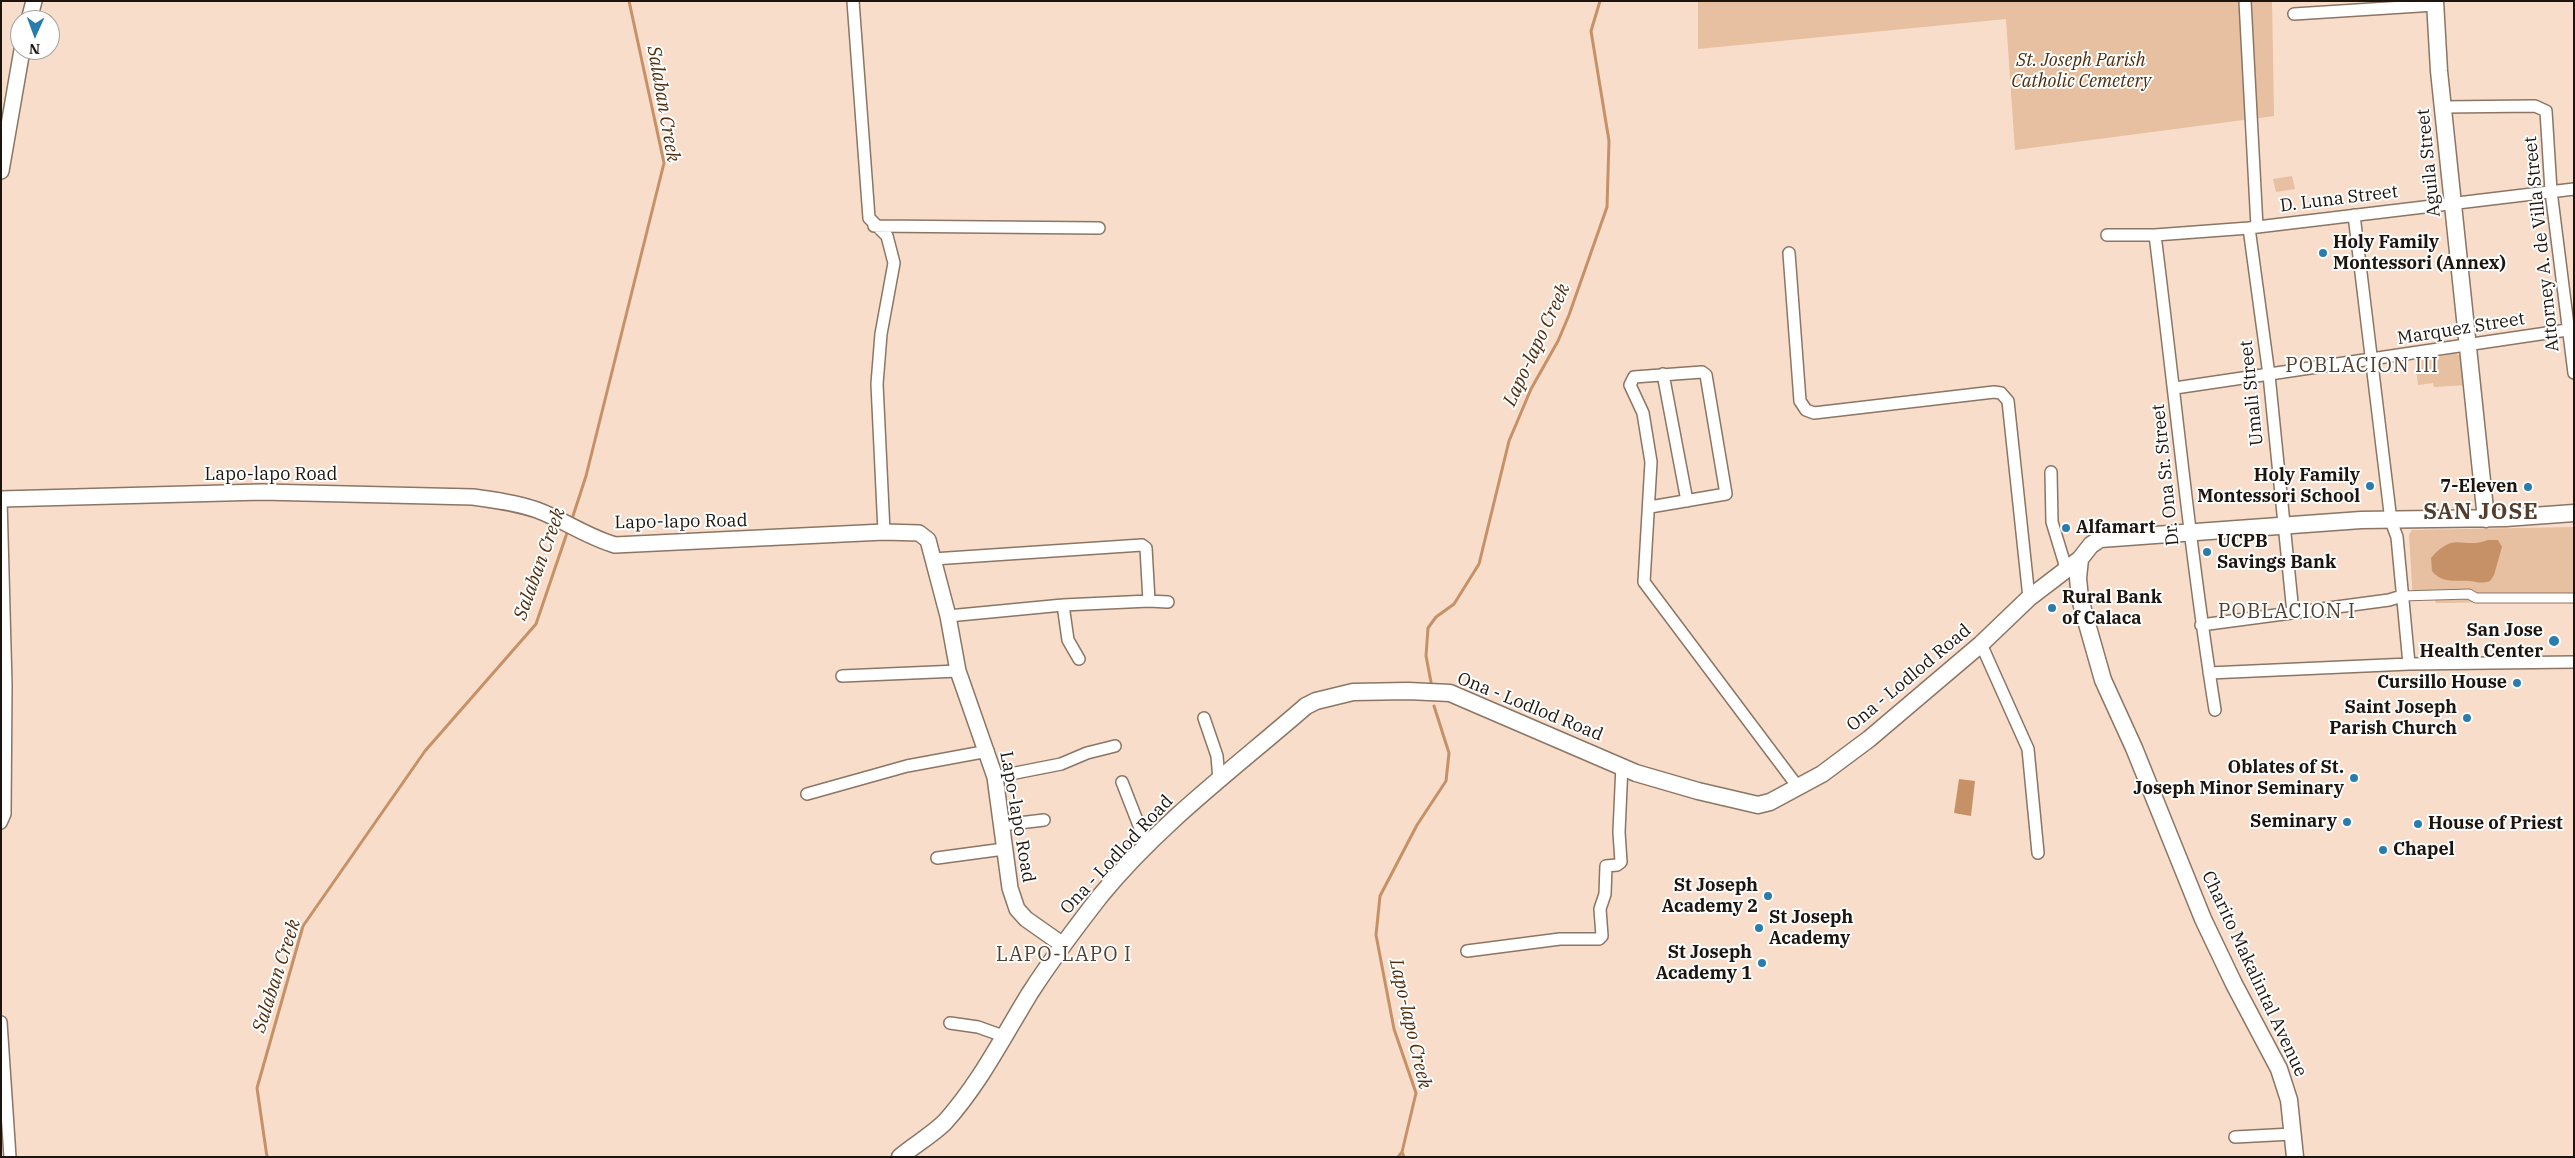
<!DOCTYPE html>
<html>
<head>
<meta charset="utf-8">
<style>
	body { margin:0 }
	#map { position:relative; width:2575px; height:1158px; overflow:hidden; background:#f7ddca; font-family:"IBM Plex Serif",serif }
	canvas { display:block }
	.frame { position:absolute; inset:0; border:2px solid #1d140e; pointer-events:none }
	.north { position:absolute; left:10px; top:10px; width:50px; height:50px; box-sizing:border-box; background:#fff; border:1px solid #a5a19f; border-radius:50%; rotate:182deg; font-size:14px; font-weight:700; line-height:20px; text-align:center; color:#1d140e }
	.north::after { content:''; display:block; margin:auto; width:18px; height:22px; background:#297dad; clip-path:polygon(50% 0,100% 100%,50% 72%,0 100%) }
</style>
</head>
<body>
<div id="map">
<canvas width="2575" height="1158"></canvas>
<div class="frame"></div>
<div class="north">N</div>
</div>
<script>
const context = document.querySelector('canvas').getContext('2d');
context.lineJoin = 'round';
function fill(path, color) { context.fillStyle = color; context.fill(path, 'evenodd'); }
function strokePath(path, color, width, dash) { context.strokeStyle = color; context.lineWidth = width; context.lineCap = dash ? 'butt' : 'round'; context.setLineDash(dash || []); context.stroke(path); }
function drawText(font, color, halo, rows, align = 'center') {
  context.font = font + ' "IBM Plex Serif",serif'; context.lineWidth = 4; context.setLineDash([]); context.textBaseline = 'middle'; context.strokeStyle = halo; context.fillStyle = color; for (const [text, x, y, turn = 0] of rows) {
    context.save(); context.translate(x, y); context.rotate((+turn || 0) * Math.PI / 180); context.textAlign = isNaN(turn) ? turn : align; if (halo) context.strokeText(text, 0, 0); context.fillText(text, 0, 0); context.restore();
  }
}
const green = new Path2D(`
	M1698,1H2272L2274,116L2015,150L2006,19L1698,49Z
	M2292,176L2295,189L2276,192L2273,179Z
	M2454,354L2461,355L2467,385L2434,387L2433,383L2418,385L2415,360Z
	M2574,527V601L2436,603L2435,600H2413L2409,535L2412,530Z`);
const water = new Path2D(`
	M2488,540H2498L2502,547L2494,575L2490,581C2482,584 2478,582 2470,581C2455,580 2442,584 2432,571L2431,558C2455,530 2462,550 2488,540Z
	M1959,779L1975,781L1971,816L1954,813Z`);
const stream = new Path2D(`
	M571,522L586,476L664,163L629,1
	M1431,682L1426,656L1428,628L1436,617L1454,604L1479,564L1509,441L1531,389L1558,341L1569,315L1607,207L1609,141L1591,31L1600,1
	M1402,1152L1404,1157
	M267,1157L257,1088L303,926L425,751L536,624L568,530
	M1398,1157L1402,1152L1416,1093L1394,1029L1376,935L1380,896L1417,825L1446,781L1449,753L1434,706`);
const pedestrian = new Path2D(`
	M2402,596L2469,594L2476,598H2574`);
const minor = new Path2D(`
	M853,1L869,218L887,236L894,263L881,334L877,384L884,532
	M2245,1L2257,227
	M2294,14L2435,5
	M2443,107L2535,106L2546,111L2551,191L2574,373
	M2354,215L2391,521L2397,537L2409,664
	M874,226L1099,228
	M2249,228L2269,375L2293,613
	M2107,235H2155L2249,228L2574,189
	M2155,235C2175,394 2190,552 2215,710
	M1789,253L1800,401L1806,410L1814,413L1994,392L2001,393L2008,401L2029,598
	M1663,374L1687,501
	M2175,388L2574,329
	M2051,472L2052,522L2066,568
	M1650,507L1726,494L1706,375L1702,372L1634,377L1630,385L1643,413L1651,462L1644,582L1798,787
	M933,559L1142,545L1146,548L1149,601L1063,605L948,616
	M1149,601L1168,602
	M1063,605L1068,640L1079,659
	M2201,625L2389,600L2402,596
	M1981,644L2028,749L2038,853
	M2209,673L2409,664L2574,662
	M842,676L958,671
	M1204,718L1217,756L1219,780
	M995,777L1061,764L1087,753L1115,746
	M1122,782L1147,846
	M807,794L907,766L988,751
	M1,823L5,814L6,685L1,499
	M1002,825L1044,820
	M937,858L1004,849
	M1467,951L1560,939H1599L1602,936L1600,909L1605,894L1606,866L1617,865L1621,862L1619,832L1622,765
	M1,1022L10,1157
	M950,1023L978,1027L1006,1037
	M2235,1137L2292,1134`);
const tertiary = new Path2D(`
	M29,20L34,1
	M1,171L22,50
	M1,499L262,492L473,497C495,500 517,503 537,510C564,520 587,537 615,545L884,532L919,533L928,540L948,616L958,671L995,777L1010,888L1017,909L1026,919L1063,945`);
const secondary = new Path2D(`
	M2435,1L2439,71L2486,519
	M2080,559L2078,578L2080,599L2103,680L2134,748L2203,919L2234,984L2279,1069L2289,1100L2295,1157
	M900,1157C914,1145 932,1135 945,1122C980,1083 1003,1037 1030,993C1052,959 1076,927 1101,895C1160,823 1236,767 1306,706L1316,701L1353,692L1408,691L1450,693L1636,773L1698,791L1758,805L1770,802L1822,774L1869,739L1981,644L2029,598L2080,559L2091,545L2100,539L2361,520L2505,518L2574,513`);
const markers = [
	[2323,253,5,"#297dad"],
	[2370,486,5,"#297dad"],
	[2528,487,5,"#297dad"],
	[2066,528,5,"#297dad"],
	[2207,552,5,"#297dad"],
	[2052,608,5,"#297dad"],
	[2554,641,6,"#297dad"],
	[2517,683,5,"#297dad"],
	[2467,718,5,"#297dad"],
	[2354,778,5,"#297dad"],
	[2347,822,5,"#297dad"],
	[2418,824,5,"#297dad"],
	[2383,850,5,"#297dad"],
	[1768,896,5,"#297dad"],
	[1759,928,5,"#297dad"],
	[1762,963,5,"#297dad"]
];
const parkNames = [
	["St. Joseph Parish",2081,61],
	["Catholic Cemetery",2081,82]
];
const streetNames = [
	["Aguila Street",2429,163,-96],
	["D. Luna Street",2339,199,-7],
	["Attorney A. de Villa Street",2542,244,-96],
	["Marquez Street",2461,329,-9],
	["Umali Street",2252,393,-96],
	["Lapo-lapo Road",271,475],
	["Dr. Ona Sr. Street",2166,475,-96],
	["Lapo-lapo Road",681,522,-1],
	["Ona - Lodlod Road",1909,678,-40],
	["Ona - Lodlod Road",1530,707,22],
	["Lapo-lapo Road",1017,817,80],
	["Ona - Lodlod Road",1117,855,-47],
	["Charito Makalintal Avenue",2254,974,65]
];
const poiNames = [
	["Holy Family",2333,243,"left"],
	["Montessori (Annex)",2333,264,"left"],
	["Holy Family",2360,476],
	["Montessori School",2360,497],
	["7-Eleven",2518,487],
	["Alfamart",2076,528,"left"],
	["UCPB",2217,542,"left"],
	["Savings Bank",2217,563,"left"],
	["Rural Bank",2062,598,"left"],
	["of Calaca",2062,619,"left"],
	["San Jose",2543,631],
	["Health Center",2543,652],
	["Cursillo House",2507,683],
	["Saint Joseph",2457,708],
	["Parish Church",2457,729],
	["Oblates of St.",2344,768],
	["Joseph Minor Seminary",2344,789],
	["Seminary",2337,822],
	["House of Priest",2428,824,"left"],
	["Chapel",2393,850,"left"],
	["St Joseph",1758,886],
	["Academy 2",1758,907],
	["St Joseph",1769,918,"left"],
	["Academy",1769,939,"left"],
	["St Joseph",1752,953],
	["Academy 1",1752,974]
];
const waterNames = [
	["Salaban Creek",663,104,80],
	["Lapo-lapo Creek",1537,345,-65],
	["Salaban Creek",540,564,-70],
	["Salaban Creek",277,976,-72],
	["Lapo-lapo Creek",1410,1024,77]
];
const quarterNames = [
	["POBLACION III",2362,366],
	["POBLACION I",2287,612],
	["LAPO-LAPO I",1064,955]
];
const districtNames = [
	["SAN JOSE",2481,513]
];
fill(green, '#e7bfa1');
fill(water, '#c79167');
strokePath(stream, '#c79167', 3);
strokePath(pedestrian, '#8c7564', 11);
strokePath(minor, '#8c7564', 14);
strokePath(tertiary, '#8c7564', 18);
strokePath(secondary, '#8c7564', 19);
strokePath(pedestrian, '#fff', 9);
strokePath(minor, '#fff', 11);
strokePath(tertiary, '#fff', 15);
strokePath(secondary, '#fff', 16);
for (const [x, y, r, color] of markers) { const dot = new Path2D(); dot.arc(x, y, r, 0, 2 * Math.PI); context.fillStyle = color; context.fill(dot); strokePath(dot, '#fff', 2); }
drawText('italic 18px', '#4f2b09', '#fff', parkNames);
drawText('18px', '#1d140e', '#fff', streetNames);
drawText('bold 18px', '#1d140e', '#fff', poiNames, 'right');
drawText('italic 19px', '#502c0b', '#fff', waterNames);
context.letterSpacing = '1px';
drawText('20px', '#533e2e', '#fff', quarterNames);
context.letterSpacing = '0px';
context.letterSpacing = '1px';
drawText('bold 22px', '#533e2e', '#fff', districtNames);
context.letterSpacing = '0px';
</script>
</body>
</html>
